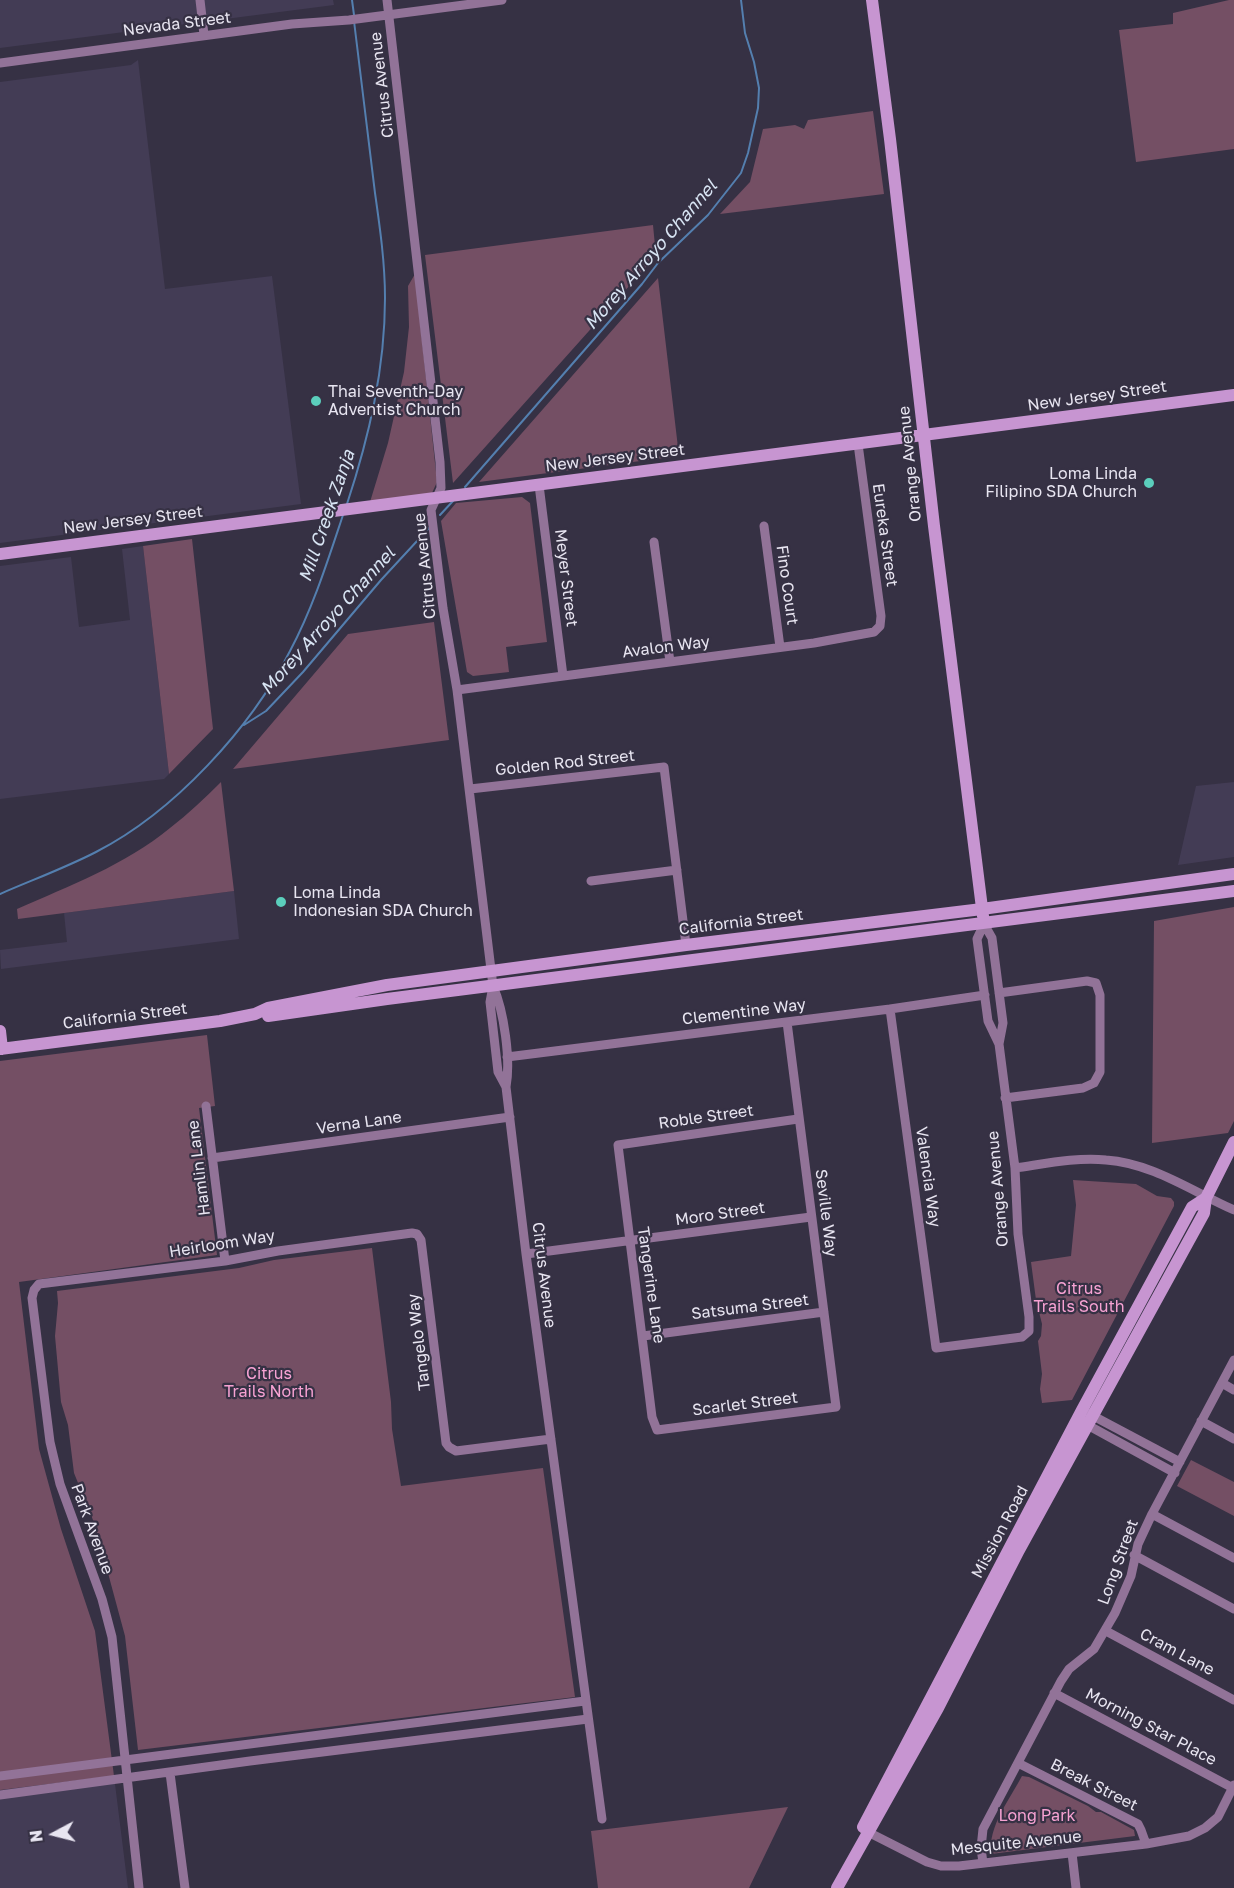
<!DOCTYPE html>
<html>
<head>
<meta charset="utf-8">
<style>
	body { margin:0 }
	#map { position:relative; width:1234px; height:1888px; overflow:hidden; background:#363144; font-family:"Golos Text",sans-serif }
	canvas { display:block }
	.north { position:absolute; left:24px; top:1804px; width:60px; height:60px; -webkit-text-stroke:4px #363144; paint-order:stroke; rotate:263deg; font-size:16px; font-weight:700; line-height:24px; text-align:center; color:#e8e5f1 }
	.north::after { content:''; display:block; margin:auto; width:21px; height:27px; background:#e8e5f1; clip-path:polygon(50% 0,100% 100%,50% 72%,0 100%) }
</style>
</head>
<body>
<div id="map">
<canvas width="1234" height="1888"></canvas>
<div class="north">N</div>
</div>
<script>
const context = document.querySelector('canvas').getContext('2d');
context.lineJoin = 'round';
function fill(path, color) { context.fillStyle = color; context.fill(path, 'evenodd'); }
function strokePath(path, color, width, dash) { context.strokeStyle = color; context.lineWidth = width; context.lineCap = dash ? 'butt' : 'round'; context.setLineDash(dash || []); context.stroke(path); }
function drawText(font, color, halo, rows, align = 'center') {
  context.font = font + ' "Golos Text",sans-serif'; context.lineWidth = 4.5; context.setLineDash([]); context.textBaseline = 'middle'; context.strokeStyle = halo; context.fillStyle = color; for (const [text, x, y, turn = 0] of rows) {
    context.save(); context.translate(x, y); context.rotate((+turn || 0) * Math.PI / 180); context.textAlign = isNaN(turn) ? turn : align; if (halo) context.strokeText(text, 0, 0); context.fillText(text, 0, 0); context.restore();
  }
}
const built = new Path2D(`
	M0,0H333L334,5L0,48Z
	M138,60L165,289L272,276L301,504L0,543V82L131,65Z
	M143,546L169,774L164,779L0,799V566L71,557L79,627L130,620L122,549Z
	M1234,782V857L1178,865L1196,786Z
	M234,891L239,939L1,969L0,950L67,942L64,913Z
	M114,1776L128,1888H0V1790Z`);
const green = new Path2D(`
	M1229,0H1234V149L1136,162L1119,30L1173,24V13Z
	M873,111L884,194L720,214L750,182L763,129L795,125L804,129L808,120Z
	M653,225L656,256L453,483L425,255Z
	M415,274L437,482L432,493L370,502L388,443L404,372L409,327L408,286Z
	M658,278L679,456L479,482Z
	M522,497L530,503L547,642L506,647L509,672L473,676L467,672L441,521L456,503Z
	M192,539L213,729L169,774L143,546Z
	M434,622L449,740L233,769L348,634Z
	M221,782L234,891L18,919L17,909C69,886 125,865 170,828C188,814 205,798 221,782Z
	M1234,907V1121L1228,1133L1152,1143L1154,921Z
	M207,1035L215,1106L199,1108L217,1255L19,1282L39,1449L61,1529L95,1631L114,1776L0,1790V1061Z
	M1073,1180L1136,1184L1157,1196L1171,1198L1174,1202V1206L1072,1400L1042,1403L1040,1389L1042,1374L1038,1341L1041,1336L1042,1324L1036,1300L1031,1262L1071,1256L1076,1205Z
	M372,1248L391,1402L392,1429L401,1486L543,1468L575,1697L138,1750L125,1636L95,1525L74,1473L68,1425L61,1402L55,1336L58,1303L57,1291L239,1268L274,1260Z
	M1191,1460L1234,1482V1516L1177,1486Z
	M1022,1776L1029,1777L1088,1806L1096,1812H1101L1134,1830L1135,1836L991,1854C988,1826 1010,1799 1022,1776Z
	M788,1807L749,1888H598L591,1831Z`);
const stream = new Path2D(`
	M352,0L354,15
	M465,487L642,284L658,263L708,215L741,173L748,153L758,108L759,88L754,62L745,33L741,0
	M347,504C369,437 385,369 385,298C385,263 380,228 375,193C368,136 361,78 354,21
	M440,515L453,501
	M244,725L266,711L303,672L381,580L430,527
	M0,894C32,880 65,868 96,852C174,812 251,728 290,651C313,608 328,560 343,515`);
const street = new Path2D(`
	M200,0L204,35
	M387,0L440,462L441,488L431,510L443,608L457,690L493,986C504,1011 511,1060 506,1087L526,1254L602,1819
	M0,63L292,24L349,20L502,0
	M539,485L563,676
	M764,526L780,647
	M654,542L670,662
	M457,690L814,643L874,632L880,626L881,616L858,444
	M470,789L664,767L686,945
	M591,881L677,870
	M984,924L977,939L988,1021L999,1044
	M493,986L490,1002L498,1072L506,1087
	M999,993L1087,981L1096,983L1100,995V1072L1094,1083L1083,1088L1005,1098
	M890,1009L936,1348L1022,1337L1029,1331V1317L1018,1234L1015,1168L999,1044L1003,1023L992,938L984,924
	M787,1022L836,1407L657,1430L652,1417L618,1145L798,1119
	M507,1057L890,1009L985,995
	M206,1106L225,1261
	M212,1158L510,1117
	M1015,1168C1044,1164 1076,1157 1106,1160C1152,1163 1193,1192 1234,1210
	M526,1254L811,1217
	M643,1336L824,1312
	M1222,1383L1234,1390
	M1082,1410L1180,1462
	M1201,1421L1234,1439
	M1082,1422L1175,1473
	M1152,1514L1234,1558
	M1134,1555L1234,1609
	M1106,1631L1234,1700
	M1054,1693L1233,1788
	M1018,1763L1138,1824L1141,1830L1146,1844
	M170,1773L185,1888
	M0,1776L585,1701
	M0,1795L250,1761L588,1719
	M864,1830L927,1862L941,1866H959L1146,1844L1189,1836L1205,1828L1218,1817L1234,1785
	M1072,1853L1076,1888
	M983,1863L981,1848L983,1829L1061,1681L1069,1669L1094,1649L1115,1613L1131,1576L1138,1544L1152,1514L1234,1360
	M139,1888L112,1637L102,1599L60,1484L50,1442L32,1298L34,1290L39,1284L225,1261L278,1251L412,1233L417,1234L421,1240L446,1443L449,1447L456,1451L551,1439`);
const secondary = new Path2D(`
	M872,0L890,139L934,526L983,916
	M0,554L1234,395
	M268,1016L387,999L1234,891
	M0,1031L2,1049
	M0,1049L220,1021L255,1014L268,1008L387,985L686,945L982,909L1234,874
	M863,1827L1082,1410L1192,1207L1206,1198
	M837,1888L938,1708L1019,1550L1204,1213L1206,1198L1234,1142`);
const markers = [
	[316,401,6,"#5bcebc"],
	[1149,483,6,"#5bcebc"],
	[281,902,6,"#5bcebc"]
];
const streetNames = [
	["Nevada Street",177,24,-7],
	["Citrus Avenue",382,85,-97],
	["New Jersey Street",1097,396,-8],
	["New Jersey Street",615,458,-7],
	["Orange Avenue",910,464,-96],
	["New Jersey Street",133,520,-7],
	["Eureka Street",885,535,82],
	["Citrus Avenue",425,566,-96],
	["Meyer Street",566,578,83],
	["Fino Court",787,585,82],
	["Avalon Way",666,647,-7],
	["Golden Rod Street",565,763,-6],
	["California Street",741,922,-7],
	["Clementine Way",744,1012,-7],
	["California Street",125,1016,-7],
	["Roble Street",706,1117,-8],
	["Verna Lane",359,1123,-8],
	["Hamlin Lane",199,1168,-97],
	["Valencia Way",928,1177,82],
	["Orange Avenue",998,1189,-95],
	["Seville Way",826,1213,83],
	["Moro Street",720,1214,-8],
	["Heirloom Way",222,1244,-9],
	["Citrus Avenue",544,1275,83],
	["Tangerine Lane",651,1285,82],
	["Satsuma Street",750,1307,-7],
	["Tangelo Way",419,1342,-97],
	["Scarlet Street",745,1404,-7],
	["Park Avenue",92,1529,70],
	["Mission Road",1000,1532,-62],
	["Long Street",1118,1562,-70],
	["Cram Lane",1177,1652,28],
	["Morning Star Place",1151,1727,28],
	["Break Street",1094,1785,27],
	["Mesquite Avenue",1016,1843,-6]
];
const poiNames = [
	["Thai Seventh-Day",328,392],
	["Adventist Church",328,410],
	["Loma Linda",1137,474,"right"],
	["Filipino SDA Church",1137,492,"right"],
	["Loma Linda",293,893],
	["Indonesian SDA Church",293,911]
];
const parkNames = [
	["Citrus",1079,1289],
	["Trails South",1079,1307],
	["Citrus",269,1374],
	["Trails North",269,1392],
	["Long Park",1037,1816]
];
const waterNames = [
	["Morey Arroyo Channel",651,255,-49],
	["Mill Creek Zanja",327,516,-71],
	["Morey Arroyo Channel",328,621,-48]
];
fill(built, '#433c55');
fill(green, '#744f64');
strokePath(stream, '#547faf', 2);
strokePath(street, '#927398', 9);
strokePath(secondary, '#c795d1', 12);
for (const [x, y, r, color] of markers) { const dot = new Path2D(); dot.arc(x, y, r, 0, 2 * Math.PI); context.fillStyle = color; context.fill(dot); strokePath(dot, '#363144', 2); }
drawText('16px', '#e8e5f1', '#363144', streetNames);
drawText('16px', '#e8e5f1', '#363144', poiNames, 'left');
drawText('16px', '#f7a2d3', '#363144', parkNames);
drawText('italic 18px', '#d8e4f3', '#363144', waterNames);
</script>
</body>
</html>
